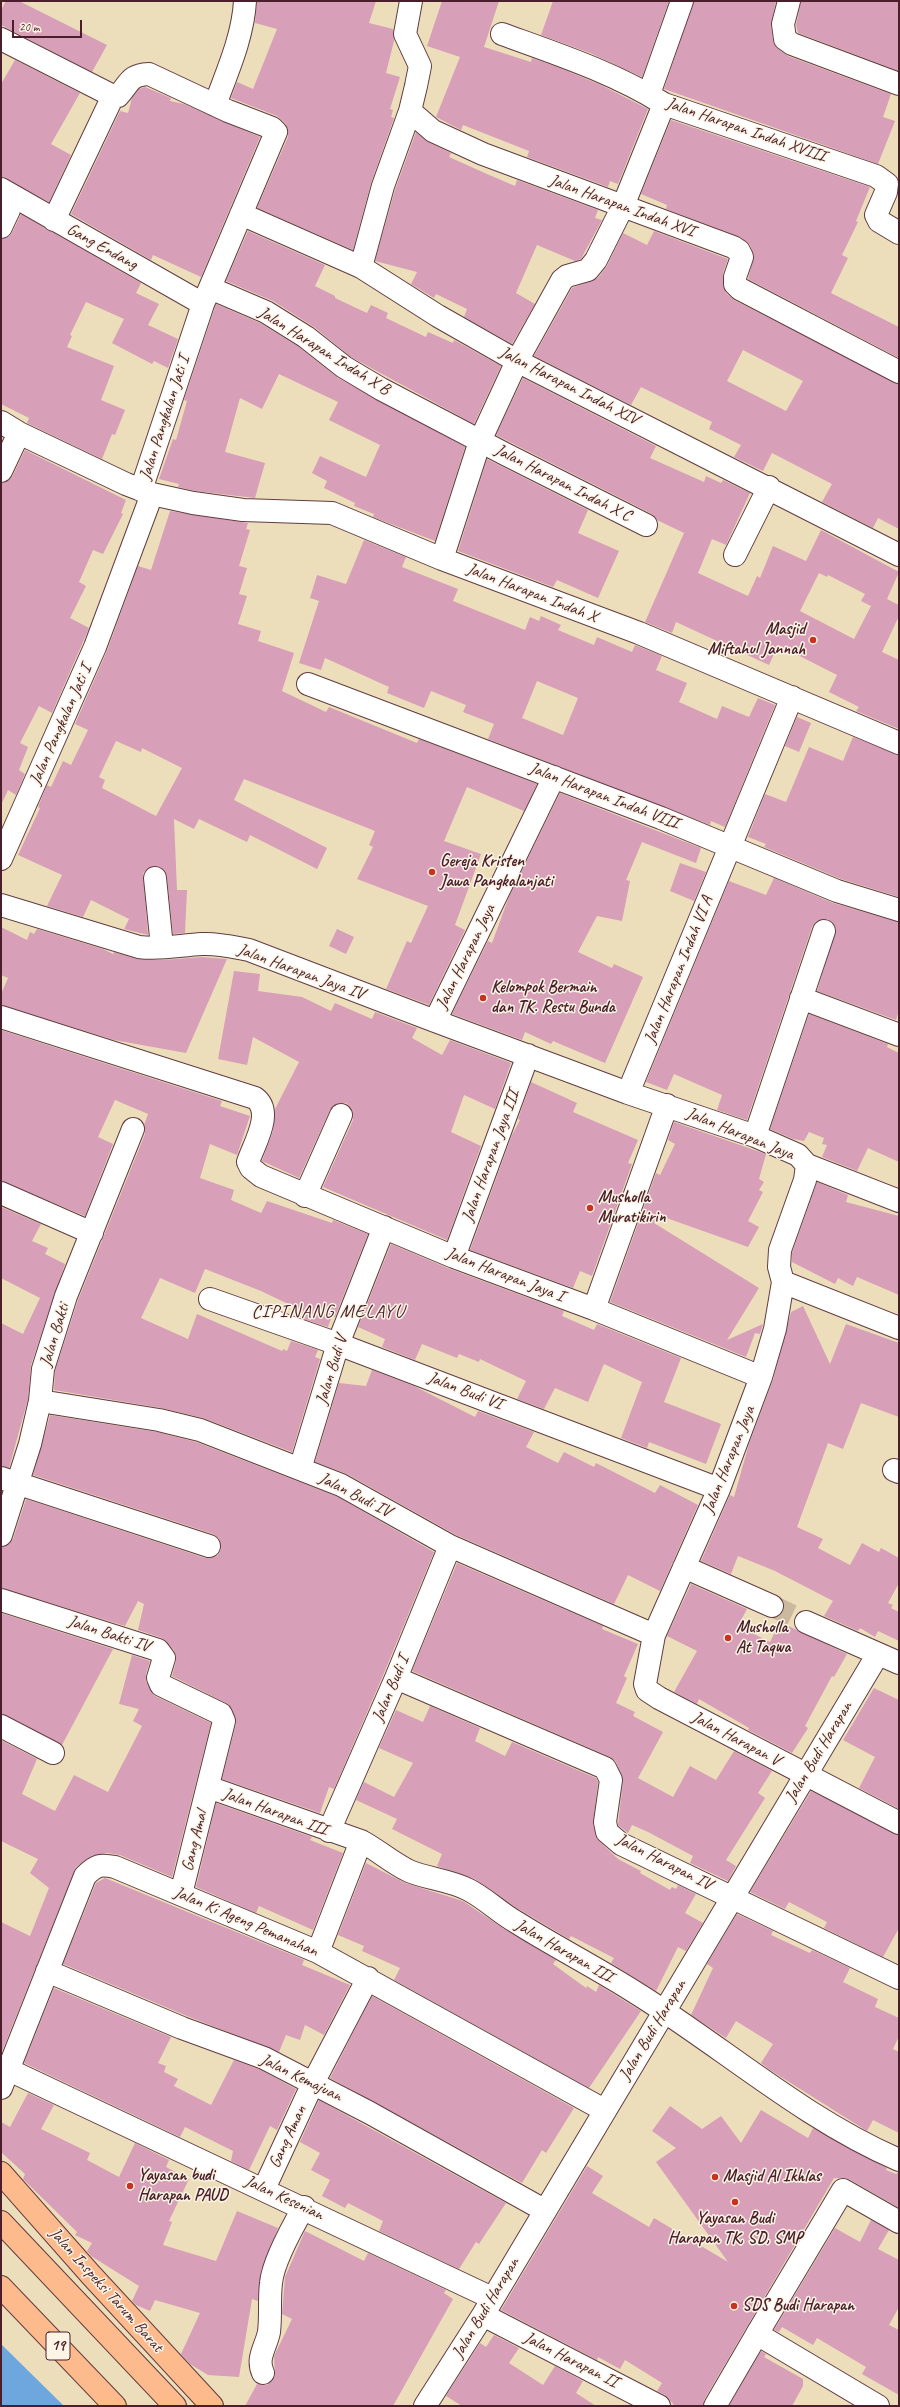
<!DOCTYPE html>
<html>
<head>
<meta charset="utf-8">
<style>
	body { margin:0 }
	#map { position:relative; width:900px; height:2407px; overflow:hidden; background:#eddebb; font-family:Caveat,sans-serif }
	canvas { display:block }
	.frame { position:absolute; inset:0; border:2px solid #4a1f2b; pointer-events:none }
	.scale { position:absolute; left:12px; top:20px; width:70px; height:18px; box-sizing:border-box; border:2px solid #4a1f2b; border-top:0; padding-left:5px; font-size:12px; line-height:14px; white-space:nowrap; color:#4a1f2b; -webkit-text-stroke:3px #fcf5e5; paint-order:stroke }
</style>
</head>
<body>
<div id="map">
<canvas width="900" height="2407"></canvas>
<div class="frame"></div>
<div class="scale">20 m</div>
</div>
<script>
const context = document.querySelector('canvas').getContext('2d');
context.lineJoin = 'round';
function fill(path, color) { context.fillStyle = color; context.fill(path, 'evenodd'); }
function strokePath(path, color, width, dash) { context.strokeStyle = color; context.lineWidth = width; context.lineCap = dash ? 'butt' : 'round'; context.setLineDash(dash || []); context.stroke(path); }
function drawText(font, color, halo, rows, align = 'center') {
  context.font = font + ' Caveat,sans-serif'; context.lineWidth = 3; context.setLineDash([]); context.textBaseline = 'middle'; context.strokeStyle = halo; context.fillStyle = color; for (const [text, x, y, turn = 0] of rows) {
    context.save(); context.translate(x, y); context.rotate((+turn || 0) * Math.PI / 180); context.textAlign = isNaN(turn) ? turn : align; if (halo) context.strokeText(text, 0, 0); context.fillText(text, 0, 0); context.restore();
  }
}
const water = new Path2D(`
	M1,2344L64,2406H1Z`);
const building = new Path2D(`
	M6,1H19L107,45L92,72L1,25V10Z
	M257,1H376L369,23L393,29L394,41L386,73L400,77L390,109L393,110L391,117L394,118L371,183L353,250L257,208L288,137V130L285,123L277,116L231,98L237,82L253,89L277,29L255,23Z
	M442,1H499L484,47L531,62L532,58L560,68L601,85L648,109L618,184L610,181L608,187L527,157L529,151L463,125L461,130L436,117L460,57L427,46Z
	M553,1H669L642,77L590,53L541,35Z
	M694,1H776L771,25L773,41L778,49L788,56L891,94L883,117L895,121L878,164L664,89Z
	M801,1H899V71L798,33L796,25Z
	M15,60L80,93L51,144L71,155L49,202L1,177V84Z
	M145,87L171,98L170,101L184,104L260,137L201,277L153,255L151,260L71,214L120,111L128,113L132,98L139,89Z
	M671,120L870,187L856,221L858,222L842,255L848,258L831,293L899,327V358L748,279L754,256L750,245L740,237L666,209L667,205L641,194Z
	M416,132L428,142L451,153L449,157L487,174L515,186L517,180L598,210L595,218L602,220L581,259L575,261L537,245L516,293L535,304L512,344L464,317L467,309L436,294L434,298L411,284L417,272L375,261L395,190Z
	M21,214L141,283L136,293L159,304L148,325L178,339L168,368L154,361L152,364L112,343L124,319L86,302L70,335L72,336L67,347L114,366L101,400L125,410L115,435L112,434L102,459L27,423L29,418L1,404V239L8,237L12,233Z
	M248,231L325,265L315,286L335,296V298L367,313L371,305L388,313L386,318L426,337L428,332L453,343L454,340L501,366L474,424L351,357L314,327L273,301L226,281Z
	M654,231L728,259L723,273V284L726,293L734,300L899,384V529L878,518L873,528L822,502L832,484L772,453L763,471L734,457L741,445L709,429L712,422L641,387L631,405L534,356L572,288L598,278L607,266L623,233L647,245ZM743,350L803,381L786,411L727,381Z
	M216,304L260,323L299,347L338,378L465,447L435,541L373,517L374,514L354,506L355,503L324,488L327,481L312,473L320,456L366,477L380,445L329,420L338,402L279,374L262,409L240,398L225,452L265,463L255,498L195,491L178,487L179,484L159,479L173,439L176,440L187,401L184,400Z
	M523,378L656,446L650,458L704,482L706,476L721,483L723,480L750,493L726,545L712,539L698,573L748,596L757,576L760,578L773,546L806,561L821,530L899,572L887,599L899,605V616L882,652L899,660V729L856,711L859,707L829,692L837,675L778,645L769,665L676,622L672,633L645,622L684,533L657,520L652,514L496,435ZM819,573L827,577L828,575L865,594L861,601L871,606L854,639L800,611Z
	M25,450L126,500L121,513L123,514L103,554L93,550L79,582L86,586L70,618L89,628L83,642L52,713L39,706L20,743L28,747L19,770L25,774L16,795L8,790L1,805V483L8,481L12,477Z
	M487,459L588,510L578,533L619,551L598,598L557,580L553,587L458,551Z
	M170,511L248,523L246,529L250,530L239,566L247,568L239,594L247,596L238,624L261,631L258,641L294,653L282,691L326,712L329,707L417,743L419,739L537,784L524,811L467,787L444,841L481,854L455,925L465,930L429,1005L386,989L407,941L411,943L428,906L357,879L373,847L369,845L375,831L244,779L234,800L327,848L317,869L250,835L247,842L199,819L194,829L174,819L177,890H187L185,933L173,934L167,877L160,867L153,866L143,873L148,935L124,929L129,919L91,900L83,917L47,906L62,875L18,855L40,808L38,807L47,785L51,787L63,761L71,765L88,730L75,724L107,651L138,566L151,570ZM116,741L141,752L142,748L182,768L156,816L102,788L105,780L99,777Z
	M364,540L406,557L402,567L458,589L453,601L525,630L530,617L539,621L541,616L561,625L558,630L594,645L597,637L632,652L635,645L662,656L656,670L687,683L679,702L717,719L722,706L749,717L758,698L775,705L725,827L711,821L710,825L488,739L494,724L463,712L466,705L431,691L424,708L387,693L389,687L325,658L321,670L299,663L319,601L310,598L317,575L346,584ZM537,681L578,698L563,735L522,718Z
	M797,717L811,723L799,752L785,746Z
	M853,737L899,755V897L841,879L764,847L766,844L748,837L765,794L786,802L809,747L843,761Z
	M560,793L701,848L696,863L642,842L626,880L630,881L622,921L597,916L578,952L612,968L614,964L643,977L605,1063L553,1041L551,1044L525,1032L522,1040L452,1014L488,941L492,943L509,897Z
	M680,863L706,872L694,901L670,891Z
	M774,878L833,903L899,922V1010L896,1020L817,991L836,929L828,919L816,921L812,927L747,1120L717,1110L722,1095L674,1074L667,1090L646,1082L729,881L766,895Z
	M1,927L27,940L30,932L34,934L37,929L103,949L113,954L114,952L138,959L163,960L202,957L227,959L186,1053L114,1040L1,1005V994L8,978L1,975Z
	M337,929L354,937L346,954L329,946Z
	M234,971L260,974L258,991L302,997L331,1011L335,1003L372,1019L375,1012L417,1028L412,1038L442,1055L450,1040L511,1063L495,1109L464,1095L451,1132L481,1146L447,1240L323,1187L353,1120L351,1108L346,1103H339L330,1110L299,1178L262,1161L273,1131L275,1109L299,1062L253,1037L247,1065L218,1059Z
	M809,1014L888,1044L887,1047L899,1053V1162L868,1148L857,1171L822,1157L827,1145L822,1144L824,1138L809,1132L804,1141L793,1139L770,1129Z
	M1,1030L222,1101L220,1106L250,1116L237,1155L210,1144L200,1178L234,1190L231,1200L261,1213L267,1201L332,1223L333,1220L368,1234L335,1317L332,1316L328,1327L300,1318L303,1311L261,1291L205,1269L195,1293L160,1278L141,1318L188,1339L197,1314L282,1351L283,1349L287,1351L291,1341L318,1350L315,1357L320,1359L292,1452L203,1418L161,1408L54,1390L55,1371L78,1300L145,1134L144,1125L148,1114L115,1100L98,1137L113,1144L85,1216L1,1181Z
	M531,1082L577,1103L573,1112L638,1140L628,1163L632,1164L592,1276L580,1271L573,1288L470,1250L512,1135L520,1120L518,1119Z
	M674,1122L766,1154L759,1179L764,1182L759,1190L763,1192L748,1221L759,1227L748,1247L658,1215L654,1223L759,1288L727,1340L763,1324L760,1334L755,1333L746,1357L610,1302L656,1173L660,1175L675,1144L668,1140Z
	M817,1182L848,1195L846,1202L899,1216V1295L857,1277L853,1286L838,1278L835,1284L792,1262V1253Z
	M1,1207L41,1224L32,1241L48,1248L45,1254L65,1264L31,1365L28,1399L9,1468L1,1466V1323L23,1334L40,1298L1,1278Z
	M391,1244L450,1269L564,1311L562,1316L594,1330L597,1324L681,1358L664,1402L721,1424L706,1464L649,1442L647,1448L621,1438L642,1382L604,1364L588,1402L555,1388L544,1409L517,1399L526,1381L480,1359L479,1362L459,1354L457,1358L422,1344L415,1360L382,1347L385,1339L358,1327Z
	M803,1306L830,1364L846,1324L899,1343V1417L861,1403L843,1449L828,1443L797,1527L823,1539L818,1548L850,1565L862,1543L879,1552L881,1548L899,1558V1583L888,1603L893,1605L891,1608L899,1612V1641L878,1631L875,1637L860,1628L858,1631L824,1616L833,1601L775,1571L738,1556L731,1574L701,1561L730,1495L734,1497L749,1444L773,1380L791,1312Z
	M372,1370L414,1386L475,1417L478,1411L534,1432L526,1447L558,1463L564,1452L594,1467L596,1463L655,1493L660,1485L698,1505L660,1591L628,1575L614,1604L456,1535L347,1474L315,1462L339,1383L366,1386Z
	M50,1415L157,1432L196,1442L336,1496L434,1552L384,1673L334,1789L329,1787L320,1813L222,1779L236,1724L232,1709L226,1703L172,1676L176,1661L174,1650L162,1638L138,1630L144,1604L138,1601L125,1626L1,1588V1547L9,1544L13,1539L26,1499L205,1558L217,1556L221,1550L219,1538L213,1534L33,1475Z
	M457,1563L603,1626L602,1629L638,1644L624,1676L627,1678L616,1703L635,1712L633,1716L663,1732L638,1778L673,1797L690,1766L716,1780L734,1751L772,1771L758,1793L765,1798L726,1860L736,1866L728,1881L690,1863L693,1856L648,1832L632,1825L628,1833L618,1825L623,1781L616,1762L610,1757L412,1671Z
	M691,1584L747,1609L738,1626L770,1642L780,1622L847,1654L834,1677L832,1676L805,1726L808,1728L792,1753L748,1730L749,1728L699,1699L697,1704L674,1692L697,1651L667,1636Z
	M1,1613L113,1649L62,1745L1,1714Z
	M132,1655L150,1661L146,1674V1682L155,1696L211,1723L172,1877L120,1855L107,1853L91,1856L76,1867L1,2054V1922L30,1936L49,1888L30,1873L38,1859L1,1841V1740L37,1759L22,1794L55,1811L74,1775L108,1792L142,1726L133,1721L139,1709L119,1704Z
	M874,1688L899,1700V1809L859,1788L875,1757L843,1740Z
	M430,1706L480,1728L475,1741L505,1756L512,1742L596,1778L598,1782L593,1824L599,1841L618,1859L641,1871L640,1873L670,1890L672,1887L676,1889L678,1885L696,1894L685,1913L703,1923L686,1951L678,1947L656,1991L611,1963L614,1958L571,1936L569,1939L517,1908L475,1879L437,1866L442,1854L392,1829L397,1819L356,1800L364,1782L394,1797L413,1763L379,1748L396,1710L423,1722Z
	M811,1791L899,1835V1928L883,1957L824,1928L827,1922L789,1902L785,1909L750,1892Z
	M216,1803L312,1837L310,1840L343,1853L313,1930L259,1906L256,1913L196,1887Z
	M366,1863L405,1883L463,1901L504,1929L556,1960L553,1964L586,1988L587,1986L596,1992L599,1985L641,2011L589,2088L394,1980L400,1968L362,1951L364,1946L338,1935Z
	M105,1878L302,1959L304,1960L302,1965L350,1985L324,2035L305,2025L300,2040L286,2035L279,2052L187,2016L63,1964L96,1883Z
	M737,1914L773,1931L771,1935L810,1953L812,1950L850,1968L843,1982L878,1999L875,2007L899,2018V2036L893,2049L899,2052V2133L873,2120L867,2131L770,2070L761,2063L773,2044L736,2021L726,2038L691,2015L713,1968L707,1964Z
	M54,1988L171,2037L158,2063L166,2066L164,2072L178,2079L174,2086L211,2105L234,2060L259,2069L296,2089L277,2130L270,2126L249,2170L231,2161L233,2151L185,2127L180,2137L24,2063Z
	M372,1996L574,2108L546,2153L542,2150L522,2183L330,2078Z
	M28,2093L54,2105L41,2129L90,2153L87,2160L119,2177L135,2143L169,2160L166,2167L189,2179L169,2221L172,2222L163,2245L216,2261L237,2211L278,2228L261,2271L258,2301L252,2299L239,2377L208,2375L190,2364L181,2354L200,2313L155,2300L150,2311L136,2305L132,2301L139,2286L91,2256L87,2251L92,2243L75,2235L77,2232L23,2179L25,2174L1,2152V2122L10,2127Z
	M319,2100L506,2203L479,2244L476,2242L459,2269L379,2231L383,2221L348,2203L345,2208L322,2196L330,2180L311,2170L320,2153L300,2142Z
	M670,2106L702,2129L721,2116L741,2143L761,2110L808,2138L813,2128L887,2168L886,2170L896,2174L899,2172V2208L849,2179L834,2178L704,2400L703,2406H675L665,2395L657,2391L662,2383L625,2360L620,2369L598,2357L597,2360L501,2310L587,2166L603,2176L592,2193L649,2227L654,2218L728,2262L656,2162L676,2148L652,2131Z
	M871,2220L889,2230L878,2249L899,2260V2307L889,2325L899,2330V2395L862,2374L866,2367L817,2338L813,2345L782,2327L779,2332L774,2330L835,2228L860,2242Z
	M305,2231L364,2261L368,2253L446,2290L444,2293L453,2299L393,2406H245L257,2384L267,2385L275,2376L274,2356L292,2319L282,2314L285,2277Z
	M494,2335L519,2348L509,2363L543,2385L555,2366L583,2381L576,2393L596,2406H462L446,2396L480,2343L486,2347Z
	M761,2351L766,2354L764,2357L803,2379V2386L792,2406H729Z`);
const minorTunnel = new Path2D(`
	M772,1606L806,1622`);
const minor = new Path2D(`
	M789,1L783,24L785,39L792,44L899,84
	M502,34C557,54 615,73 664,104L876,176L887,184L886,192L876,215L879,221L899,233
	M1,39L113,96
	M649,94L682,1
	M215,105C227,72 243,37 245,1
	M410,111L433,131L483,154L733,247L739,251L742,257L735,277V284L740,289L899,372
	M1,189L203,304
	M241,214L361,267L438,316L517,361L899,555
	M54,220L113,96H118C130,83 129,75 149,74L228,111L272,128L276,132L203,304L141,490
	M1,227L9,210
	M361,267L383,186L410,111L416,86L420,66L405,34L411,1
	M210,288L266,312L306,337L344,367L381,389L505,454L646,525
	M1,422L19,433L126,484L152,494L193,503L243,510L332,513L442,559L639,633L899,743
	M1,471L19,433
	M735,555L769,487
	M442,559L480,441L517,361L562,280L567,276L588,270L596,260L623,206L664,104
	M308,684L661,818L837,891L899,910
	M554,777L435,1021L628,1093L755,1136L798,1155L807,1165L899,1201
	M1,859L95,647L152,494
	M155,878L162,947
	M1,905L139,947C160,950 181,945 202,944C218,943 233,947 249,950L435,1021
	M801,998L899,1035
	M1,1017L255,1098C274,1112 254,1144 248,1162L251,1168L261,1176L454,1257L594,1309L761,1377
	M628,1093L792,697
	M755,1136L824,931
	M807,1165L805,1180L780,1250L779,1267L783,1282L775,1329L761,1377L719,1489L654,1635L645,1684L647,1690L659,1698L899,1823
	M1,1193L92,1233
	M305,1196L341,1115
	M454,1257L528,1055
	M783,1282L899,1328
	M210,1299L338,1344L719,1489
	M594,1309L667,1105
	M40,1401L159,1420L200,1430L259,1453L341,1485L450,1546L654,1635
	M300,1469L338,1344L384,1227
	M894,1470L899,1472
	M1,1478L209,1546
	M1,1535L30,1444L40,1401L43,1369L66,1296L133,1129
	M684,1567L772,1606
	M1,1600L158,1650L164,1658L158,1678L161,1685L221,1714L224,1721L181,1894
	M806,1622L899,1663
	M396,1678L605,1768L611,1780L605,1822L607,1832L621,1844L899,1978
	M1,1726L53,1753
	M208,1787L361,1841C378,1850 392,1863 409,1871C428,1879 450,1880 469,1890C486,1899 500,1913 516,1922C554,1946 595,1967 633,1991C722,2046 802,2118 899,2160
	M329,1831L396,1678L450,1546
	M318,1952L361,1841
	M47,1971L182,2028L264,2058L370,2113L544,2210
	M9,2070L492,2298
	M1,2088L85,1876C96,1865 100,1864 115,1867L318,1952L604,2110
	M264,2189L313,2083L368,1978
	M483,2315L659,2406
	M757,2334L843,2190L899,2222
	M263,2373C256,2358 266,2347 269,2332C271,2316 269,2299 271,2283C273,2262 293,2226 304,2207
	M425,2406L483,2315L878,1654
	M715,2406L757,2334L878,2406`);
const major = new Path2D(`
	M1,2173L91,2275L212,2406`);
const highway = new Path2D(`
	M1,2222L175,2406
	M1,2287L115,2406`);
const markers = [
	[813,640,4,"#c8321e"],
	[432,872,4,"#c8321e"],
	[483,998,4,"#c8321e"],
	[590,1208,4,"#c8321e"],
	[728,1638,4,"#c8321e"],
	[715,2177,4,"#c8321e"],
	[130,2186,4,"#c8321e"],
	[735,2202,4,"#c8321e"],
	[734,2306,4,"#c8321e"]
];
const shields = [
	[58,2346,24]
];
const shieldNames = [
	["19",58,2346]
];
const streetNames = [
	["Jalan Harapan Indah XVIII",746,130,19],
	["Jalan Harapan Indah XVI",622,206,20],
	["Gang Endang",102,247,29],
	["Jalan Harapan Indah X B",324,351,32],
	["Jalan Harapan Indah XIV",569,386,27],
	["Jalan Pangkalan Jati I",165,418,-72],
	["Jalan Harapan Indah X C",563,483,27],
	["Jalan Harapan Indah X",532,593,21],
	["Jalan Pangkalan Jati I",61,725,-66],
	["Jalan Harapan Indah VIII",604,796,21],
	["Jalan Harapan Jaya",466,957,-64],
	["Jalan Harapan Indah VI A",679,970,-68],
	["Jalan Harapan Jaya IV",301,972,20],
	["Jalan Harapan Jaya",740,1134,22],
	["Jalan Harapan Jaya III",491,1156,-70],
	["Jalan Harapan Jaya I",505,1275,21],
	["Jalan Bakti",55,1335,-73],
	["Jalan Budi V",332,1370,-73],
	["Jalan Budi VI",465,1391,21],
	["Jalan Harapan Jaya",729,1460,-68],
	["Jalan Budi IV",355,1495,27],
	["Jalan Bakti IV",109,1634,18],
	["Jalan Budi I",391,1689,-67],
	["Jalan Harapan V",736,1739,28],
	["Jalan Budi Harapan",819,1752,-59],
	["Jalan Harapan III",275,1812,20],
	["Gang Amal",195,1841,-76],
	["Jalan Harapan IV",664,1862,27],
	["Jalan Ki Ageng Pemanahan",246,1922,23],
	["Jalan Harapan III",564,1951,30],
	["Jalan Budi Harapan",653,2030,-59],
	["Jalan Kemajuan",301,2078,26],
	["Gang Aman",288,2137,-65],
	["Jalan Kesenian",284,2198,25],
	["Jalan Inspeksi Tarum Barat",106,2290,48],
	["Jalan Budi Harapan",486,2308,-59],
	["Jalan Harapan II",571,2360,27]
];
const poiNames = [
	["Masjid",805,630,"right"],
	["Miftahul Jannah",805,650,"right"],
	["Gereja Kristen",440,862],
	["Jawa Pangkalanjati",440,882],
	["Kelompok Bermain",491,988],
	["dan TK. Restu Bunda",491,1008],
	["Musholla",598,1198],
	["Muratikirin",598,1218],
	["Musholla",736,1628],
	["At Taqwa",736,1648],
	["Yayasan budi",138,2176],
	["Harapan PAUD",138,2196],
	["Masjid Al Ikhlas",723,2177],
	["Yayasan Budi",735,2219,"center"],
	["Harapan TK, SD, SMP",735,2239,"center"],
	["SDS Budi Harapan",742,2306]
];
const quarterNames = [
	["CIPINANG MELAYU",328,1312]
];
fill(water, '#6ea7de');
fill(building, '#d79fb8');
strokePath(minorTunnel, '#ccb89e', 22, [22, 11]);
strokePath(minor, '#623c41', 24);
strokePath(major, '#623c41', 24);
strokePath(highway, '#623c41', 24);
strokePath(minor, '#fff', 22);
strokePath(major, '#fcba8d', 22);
strokePath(highway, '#fcba8d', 22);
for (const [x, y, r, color] of markers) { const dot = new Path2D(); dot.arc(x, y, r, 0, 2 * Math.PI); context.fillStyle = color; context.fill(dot); strokePath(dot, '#fcf5e5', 1.5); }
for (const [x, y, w] of shields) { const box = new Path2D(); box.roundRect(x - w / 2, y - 14, w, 28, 3); context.fillStyle = '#fcf5e5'; context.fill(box); strokePath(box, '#4a1f2b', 1); }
drawText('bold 16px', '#4a1f2b', null, shieldNames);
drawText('17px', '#4a1f2b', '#fcf5e5', streetNames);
drawText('bold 17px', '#4a1f2b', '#fcf5e5', poiNames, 'left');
context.letterSpacing = '1px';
drawText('19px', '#4a1f2b', '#fcf5e5', quarterNames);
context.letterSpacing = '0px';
</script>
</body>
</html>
